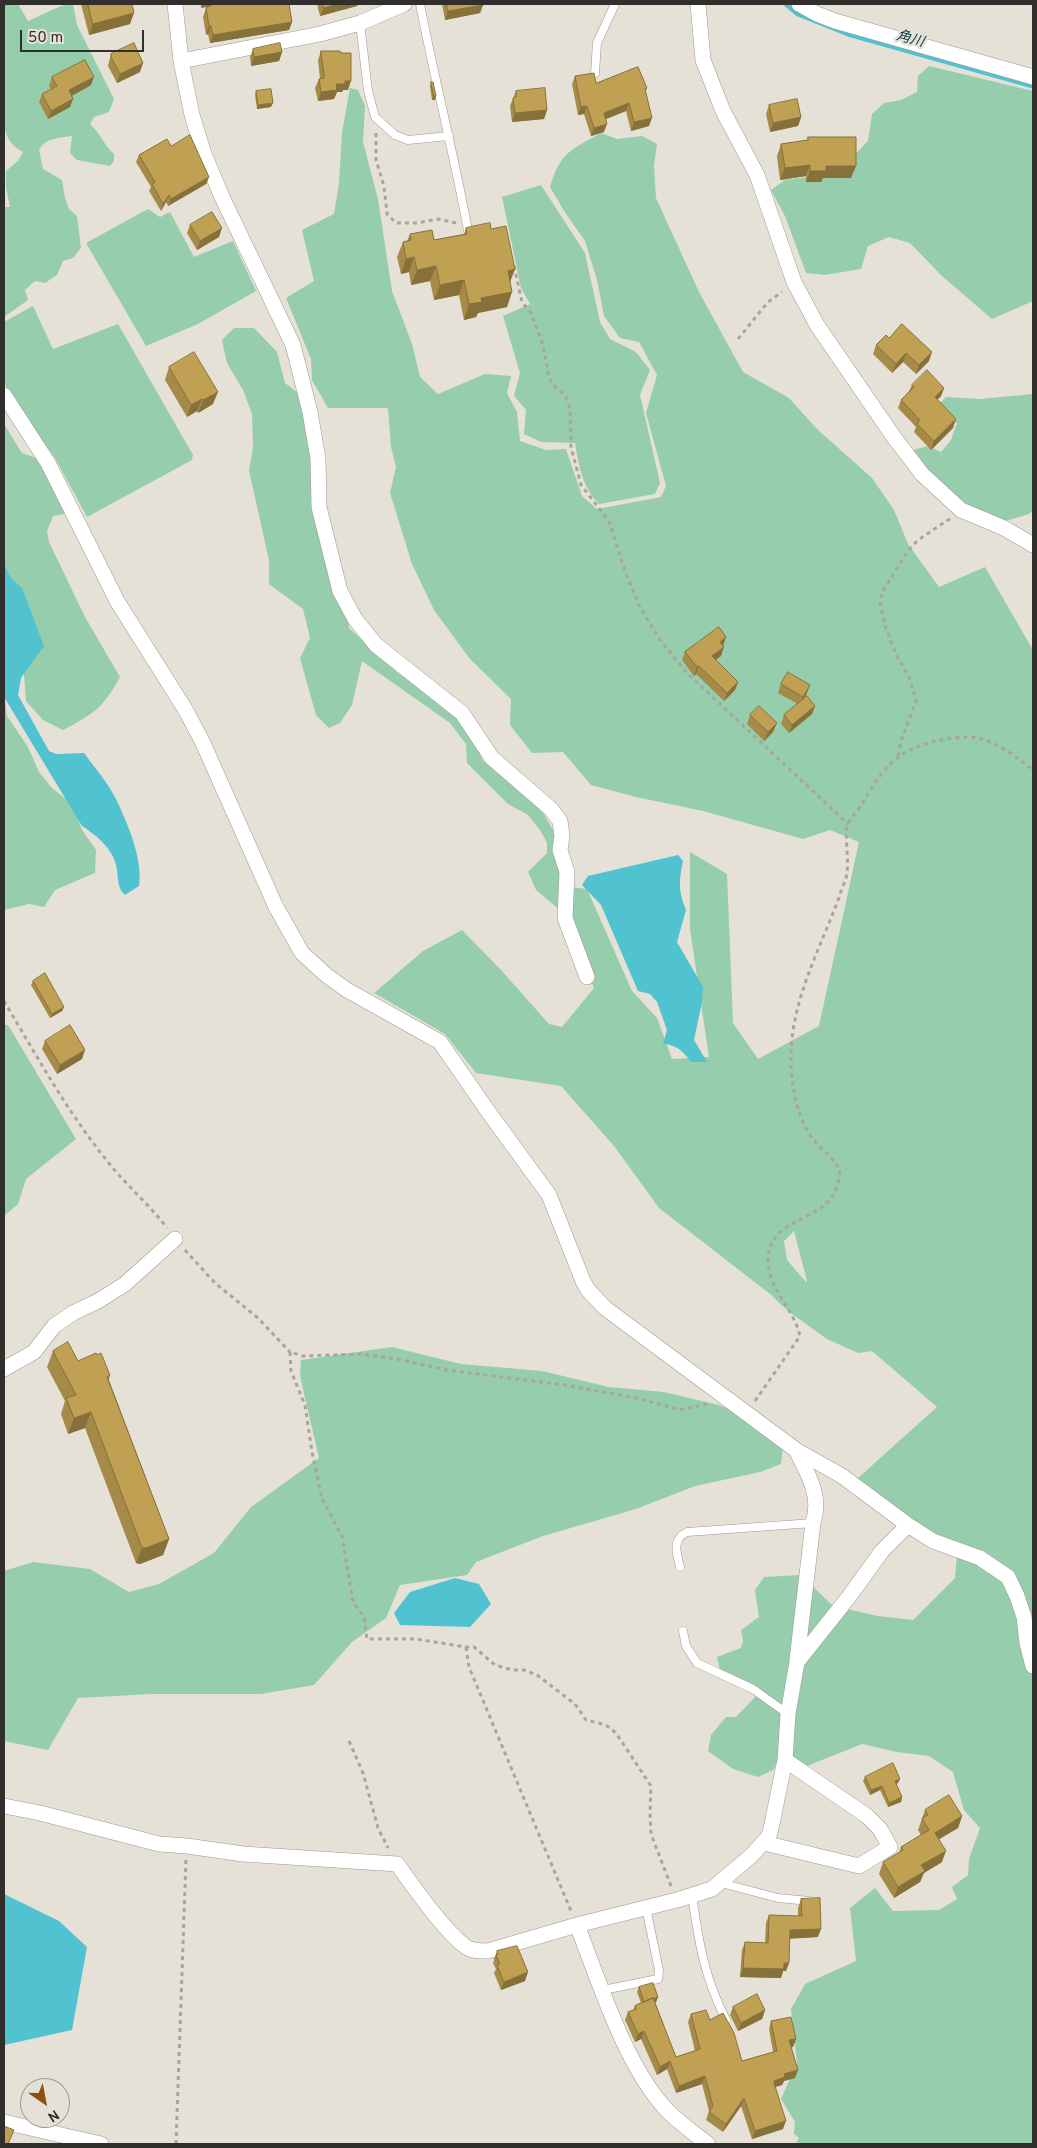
<!DOCTYPE html>
<html>
<head>
<meta charset="utf-8">
<style>
	body { margin:0 }
	#map { position:relative; width:1037px; height:2148px; overflow:hidden; background:#e6e1d6; font-family:Overpass,sans-serif }
	canvas { display:block }
	.frame { position:absolute; inset:0; border:5px solid #312f2b; pointer-events:none }
	.north { position:absolute; left:20px; top:2078px; width:50px; height:50px; box-sizing:border-box; background:#e6e1d6; border:1px solid #9e9a92; border-radius:50%; rotate:147deg; font-size:14px; font-weight:700; line-height:20px; text-align:center; color:#312f2b }
	.north::after { content:''; display:block; margin:auto; width:18px; height:22px; background:#8d5112; clip-path:polygon(50% 0,100% 100%,50% 72%,0 100%) }
	.scale { position:absolute; left:20px; top:30px; width:124px; height:22px; box-sizing:border-box; border:2px solid #312f2b; border-top:0; padding-left:6px; font-size:15px; line-height:18px; white-space:nowrap; color:#312f2b; -webkit-text-stroke:4px #e6e1d6; paint-order:stroke }
</style>
</head>
<body>
<div id="map">
<canvas width="1037" height="2148"></canvas>
<div class="frame"></div>
<div class="north">N</div>
<div class="scale">50 m</div>
</div>
<script>
const context = document.querySelector('canvas').getContext('2d');
context.lineJoin = 'round';
function fill(path, color) { context.fillStyle = color; context.fill(path, 'evenodd'); }
function strokePath(path, color, width, dash) { context.strokeStyle = color; context.lineWidth = width; context.lineCap = dash ? 'butt' : 'round'; context.setLineDash(dash || []); context.stroke(path); }
function drawText(font, color, halo, rows, align = 'center') {
  context.font = font + ' Overpass,"Noto Sans JP",sans-serif'; context.lineWidth = 5; context.setLineDash([]); context.textBaseline = 'middle'; context.strokeStyle = halo; context.fillStyle = color; for (const [text, x, y, turn = 0] of rows) {
    context.save(); context.translate(x, y); context.rotate((+turn || 0) * Math.PI / 180); context.textAlign = isNaN(turn) ? turn : align; if (halo) context.strokeText(text, 0, 0); context.fillText(text, 0, 0); context.restore();
  }
}
const green = new Path2D(`
	M4,4H18L28,21L61,6L73,4L77,25L114,99L109,112L94,117L90,124C101,134 103,144 114,154V161L110,166L77,160L70,153L72,136C59,138 45,138 39,150L43,169L62,180L65,198L69,209L77,216L81,248L73,258L63,261L57,275L45,283L35,281L25,290L28,300L4,317V207H10L6,187V171L18,161L23,152C10,146 3,133 4,118C4,113 6,111 4,106Z
	M929,66L1033,91V301L992,319L942,276L910,243L889,237L868,246L861,269L825,275L806,273L785,216L771,190L785,180L837,173L868,141L872,114L884,103L901,100L917,92L918,76Z
	M350,88L358,90L365,106L363,142L378,199L392,291L412,344L420,377L438,394L485,374L511,376L507,393L517,412L520,441L546,450L566,449L582,496L597,509L661,497L666,486L646,413L657,375L639,342L620,338L604,316L597,280L585,241L564,211L550,187C560,152 571,150 601,133L617,139L642,136L657,144L654,166L656,198L699,292L743,372L789,398L817,429L872,478L894,510L908,544L939,587L985,567L1033,650V2144H796L799,2138L794,2134L795,2122L781,2099L797,2063L791,2009L805,1984L856,1961L850,1908L875,1888L893,1911L939,1910L957,1899L952,1887L968,1875L969,1859L980,1828L964,1810L953,1772L929,1756L897,1752L862,1744L807,1766L780,1757L773,1770L758,1777L733,1769L708,1751L711,1735L726,1717H736L761,1691L720,1671L717,1657L741,1648L743,1641L741,1630L759,1617L755,1590L764,1577L801,1575L833,1606L878,1616L913,1620L955,1578L957,1554L858,1478L937,1407L872,1351L858,1353L827,1339L788,1311L770,1294L659,1208L614,1146L561,1086L476,1073L445,1034L374,993L423,951L462,930L501,970L549,1024L562,1027L594,988L567,916L536,890L528,872L547,853V843L540,830L528,815L508,804L467,763L466,744L450,723L362,661L352,705L340,723L329,728L316,715L300,658L310,638L303,609L269,584V560L249,471L253,447L252,414L243,390L227,363L222,340L234,328H254L277,352L285,383L298,393L306,416L348,608L349,628L398,673L459,717L477,739L482,760L517,786L542,811L553,830L559,868L571,887L587,889L632,991L657,1018L672,1059L709,1057L690,929V852L727,874L733,1023L758,1059L819,1026L859,842L830,830L803,839L703,811L636,797L591,785L563,752L532,753L510,725L511,699L470,659L434,610L412,564L390,493L396,467L391,447L388,408H328L312,380L311,359L286,298L314,281L302,230L334,214L339,183L342,132ZM794,1231L807,1281L806,1282L787,1260L784,1241Z
	M541,185L585,253L600,322L610,339L636,352L650,370L640,395L660,483L655,494L599,504C582,487 579,466 575,443L541,442L524,434L526,410L514,396L520,373L503,316L530,304L521,288L502,197Z
	M148,209L160,217L170,212L194,257L233,241L256,291L198,324L146,346L86,243Z
	M33,306L53,349L118,324L193,455L192,460L87,517L55,458L10,396L4,381V322Z
	M1033,394V510L1029,514L1002,522L965,505L938,484L909,451L928,446L941,452L951,440L957,423L942,418L938,405L946,397L980,399Z
	M4,424L22,453L39,459L69,513L53,516L47,531L49,542L85,617L120,677C103,708 94,714 63,730L43,720L26,701L23,660L4,583Z
	M4,692L7,716L28,747L39,772L52,788L73,805L82,830L96,850L95,873L55,890L44,907L29,904L4,910Z
	M4,1025H8L76,1139L26,1179L18,1204L4,1216Z
	M392,1347L461,1364L542,1371L609,1387L664,1392L719,1405L742,1415L783,1447L781,1464L760,1472L695,1486L636,1509L543,1536L476,1562L467,1575L400,1585L386,1618L352,1642L314,1685L261,1694H152L78,1698L48,1750L4,1741V1571L33,1562L90,1569L129,1592L159,1584L214,1553L251,1507L319,1458L300,1376L301,1360Z`);
const water = new Path2D(`
	M4,565L11,578L22,588L44,646L21,678L18,695L49,751L56,754L84,753C95,768 109,784 117,801C128,825 143,859 139,886L125,895C116,887 119,876 116,865C112,848 96,835 82,826L4,697Z
	M678,855L683,861C679,881 678,890 686,910L677,942L703,987L702,1002L694,1040L707,1062H691C683,1051 677,1045 663,1044L667,1030L657,1002L650,994L638,991L601,905L582,885L588,876Z
	M455,1578L479,1584L491,1604L470,1627L400,1625L394,1613L410,1592Z
	M4,1894L59,1921L87,1947L72,2030L4,2045Z`);
const stream = new Path2D(`
	M786,4L798,14L848,34L1033,86`);
const path = new Path2D(`
	M376,133V160L384,186L387,214L396,223H417L438,219L456,223
	M514,266L522,302L531,313L543,345L549,377L553,385L565,395L570,408L571,447L581,485L609,521L625,571L639,605L660,640L686,672L848,824
	M738,339L768,302L782,292
	M898,756L901,741L916,701L910,679L896,654L885,626L880,602L883,591L907,552L918,540L951,518
	M4,1001C39,1060 73,1122 118,1174C134,1192 152,1208 167,1228
	M185,1250L215,1283L258,1318L290,1352
	M755,1401L800,1336C794,1308 767,1289 768,1258C771,1215 826,1223 837,1186C838,1182 840,1177 840,1174C838,1160 820,1149 813,1139C796,1117 791,1084 791,1057C791,1000 821,947 840,895C842,887 847,879 847,872C849,859 844,833 848,823C851,817 857,812 860,807C883,769 895,749 941,740C952,738 966,736 977,738C998,742 1017,758 1033,770
	M466,1647L469,1667L571,1911
	M349,1741L363,1773L378,1828L388,1848
	M671,1886L651,1834L650,1813L651,1786L616,1733L606,1725L586,1720L575,1704L537,1675L524,1670H512L495,1665L474,1647H466L416,1639H367L364,1617L353,1602L342,1536L322,1499L312,1452L305,1405L291,1371L290,1352L303,1356L361,1354L397,1359L447,1370L565,1385L636,1398L680,1410L707,1404
	M176,2144L186,1859`);
const service = new Path2D(`
	M420,4C435,82 455,158 469,236
	M360,23L368,91L375,117L395,135L408,140L449,136
	M595,73L597,43L615,4
	M680,1567C677,1553 671,1540 687,1532L813,1523
	M683,1631L686,1646L697,1663L753,1689L788,1714
	M721,1883L778,1898L809,1901
	M692,1895C699,1944 704,1976 726,2020
	M603,1990L658,1979L659,1970L646,1908`);
const minor = new Path2D(`
	M175,4L181,61L192,115L204,154L222,197L293,345L310,412L318,459L319,507L340,591L355,619L376,645L462,713L492,758L551,809L560,821L562,835L560,850L567,872L565,918L587,977
	M698,4L703,60L723,111L757,175L794,282L817,325L893,436L922,474L961,510L1004,528L1033,545
	M799,4L817,14L835,21L1033,77
	M181,61L320,34L360,23L404,4
	M4,395L48,463L117,601L185,709L202,741L276,907L302,953L326,975L347,990L440,1042L487,1110L549,1195L583,1281L588,1290L605,1308L796,1450L842,1476L908,1525L933,1541L980,1558L1008,1577L1017,1596L1024,1617L1027,1643L1033,1666
	M4,1369L34,1352L54,1326L73,1313L98,1301L125,1284L175,1239
	M796,1450C808,1474 822,1496 813,1523L797,1660
	M4,1806L40,1813L159,1844L187,1846L243,1854L397,1864C414,1887 444,1931 466,1947C472,1951 481,1951 488,1951L577,1925L677,1900L712,1889L752,1855L769,1836L772,1824L785,1760L788,1714L797,1662L848,1598L882,1551L908,1525
	M764,1843L859,1866L890,1847L880,1829L867,1816L785,1760
	M577,1925C599,1981 624,2062 664,2107C676,2121 693,2132 708,2144
	M4,2122L101,2144`);
const wall = new Path2D(`
	M81,4H132L130,24L89,35Z
	M201,4H289L292,22L289,30L210,43L208,34L206,35L203,17L206,8L210,6L201,8Z
	M317,4H358L357,6L320,16Z
	M442,4H483L480,13L445,20Z
	M253,49L282,52L279,61L251,66L250,57Z
	M321,51L348,90H343L342,92H337L334,99L318,101L315,88L319,79H320L318,60Z
	M111,54L140,72L117,83L108,66Z
	M575,76L596,83L647,88L645,93L649,126L631,131L626,111L606,119L604,132L591,136L584,114L578,115L572,84Z
	M52,77L91,85L72,96L70,107L48,119L39,102L42,94L51,89L49,86Z
	M431,82L436,96L435,100H432L430,87Z
	M256,91L271,107L257,109L255,95Z
	M516,91L547,110L544,119L512,122L510,106Z
	M769,105L801,117L798,126L770,132L766,114Z
	M808,137L851,178H823L821,182H806V176L780,180L777,156L781,144L807,140Z
	M171,146L209,177L206,184L168,206L166,202L161,211L149,191L151,187L136,162L139,155Z
	M190,225L219,237L197,250L187,233Z
	M466,228L491,229L515,269L510,282L507,307L478,313L476,317L464,320L459,295L434,300L430,281L411,285L409,272L401,274L397,257L403,242L407,241L410,234L434,240L464,234Z
	M889,338L929,361L916,374L903,362L892,373L873,354L876,345Z
	M169,367L213,404L198,413L197,411L187,417L165,380Z
	M912,385L944,388L941,396L937,400L953,428L931,450L914,432L916,427L898,408L901,400L909,391Z
	M723,646L721,656L715,660L738,682L735,690L724,701L696,674L694,676L682,660L685,652Z
	M781,684L807,693L804,698L815,706L812,714L789,733L781,724L784,715L798,704L778,693Z
	M750,715L773,732L764,741L747,724Z
	M33,981L64,1007L62,1011L50,1018L31,985Z
	M45,1041L82,1059L57,1074L42,1049Z
	M53,1351L110,1375L109,1380L169,1539L163,1555L140,1564L136,1563L85,1428L68,1434L61,1414L65,1401L47,1367Z
	M865,1777L898,1783L896,1784L902,1797L901,1802L888,1807L880,1790L870,1795L863,1781Z
	M925,1810L962,1816L958,1828L939,1839L942,1862L924,1873L920,1882L894,1898L879,1874L883,1862L899,1853L901,1847L921,1835L918,1830Z
	M801,1899L818,1937L790,1938L789,1963L786,1971H783L781,1978L740,1977L742,1950L745,1942L765,1943L766,1923L769,1915L798,1916V1908Z
	M497,1951L525,1981L501,1990L494,1973L496,1969L493,1963L494,1960V1959Z
	M639,1987L658,1997L656,2002H655L676,2057L695,2051L688,2022L691,2014L710,2020L742,2061L773,2052L769,2029L771,2021L796,2039L793,2047H791L795,2078L784,2081L782,2085L775,2087L783,2129L752,2139L741,2106L723,2132L706,2120L709,2111L702,2084L676,2093L667,2069L657,2075L641,2039L635,2042L625,2020L628,2012L633,2010L635,2006L641,2003L637,1992Z
	M733,2007L765,2010L762,2019L738,2031L730,2015Z`);
const shadedWall = new Path2D(`
	M203,4H211L210,6L201,8Z
	M338,4H358L357,6L320,16L324,8Z
	M483,5L480,13L445,20L448,11Z
	M134,13L130,24L89,35L93,24Z
	M292,22L289,30L210,43L213,35Z
	M209,26H211L208,34L206,35Z
	M282,52L279,61L251,66L254,57Z
	M143,63L140,72L117,83L120,74Z
	M94,77L91,85L66,99L69,90Z
	M345,81H351L348,90H343L342,92H337L334,99L318,101L321,92L336,84Z
	M434,96H436L435,100H432Z
	M73,99L70,107L48,119L51,111Z
	M273,103L271,107L257,109L258,105Z
	M629,103L626,111L601,121L604,113Z
	M587,106L584,114L578,115L581,107Z
	M547,110L544,119L512,122L515,113Z
	M801,117L798,126L770,132L773,123Z
	M652,118L649,126L631,131L634,122Z
	M607,124L604,132L591,136L594,128Z
	M810,165L806,176L780,180L785,168Z
	M826,166H856L851,178H823L821,182H806L810,171Z
	M209,177L206,184L168,206L171,199Z
	M169,195L166,202L161,211L163,204Z
	M222,228L219,237L197,250L200,241Z
	M414,257L409,272L401,274L406,259Z
	M436,266L430,281L411,285L417,270Z
	M515,269L509,284L508,271Z
	M464,280L459,295L434,300L440,285Z
	M512,292L507,307L478,313L476,317L464,320L469,304L481,298Z
	M932,352L929,361L916,374L919,365Z
	M906,353L903,362L892,373L896,364Z
	M944,388L941,396L932,405L935,397Z
	M218,392L213,404L198,413L203,400Z
	M202,399L197,411L187,417L191,405Z
	M956,419L953,428L931,450L934,441Z
	M726,637L723,646L720,642Z
	M724,647L721,656L709,665L712,656Z
	M699,666L696,674L694,676L697,667Z
	M738,682L735,690L724,701L727,693Z
	M810,685L807,693L800,705L803,697Z
	M815,706L812,714L789,733L792,725Z
	M777,723L773,732L764,741L768,732Z
	M64,1007L62,1011L50,1018L52,1014Z
	M85,1050L82,1059L57,1074L60,1065Z
	M91,1412L85,1428L68,1434L74,1418Z
	M169,1539L163,1555L140,1564L136,1563L142,1548Z
	M900,1779L898,1783L893,1785L895,1781Z
	M882,1786L880,1790L870,1795L871,1790Z
	M902,1797L901,1802L888,1807L889,1803Z
	M962,1816L958,1828L931,1844L935,1833Z
	M946,1851L942,1862L924,1873L920,1882L894,1898L898,1887L921,1865Z
	M821,1929L818,1937L787,1939L790,1930Z
	M784,1963H789L786,1971H783L781,1978L740,1977L743,1968Z
	M528,1972L525,1981L501,1990L504,1982Z
	M658,1997L656,2002L642,2006L644,2002Z
	M765,2010L762,2019L738,2031L741,2023Z
	M644,2031L641,2039L635,2042L638,2034Z
	M796,2039L793,2047L787,2048L789,2040Z
	M670,2061L667,2069L657,2075L660,2067Z
	M798,2070L795,2078L784,2081L782,2085L772,2088L774,2081L784,2074Z
	M705,2076L702,2084L676,2093L679,2086Z
	M744,2098L741,2106L723,2132L726,2124Z
	M786,2121L783,2129L752,2139L755,2131Z`);
const building = new Path2D(`
	M88,4H132L134,13L93,24Z
	M215,4H289L292,22L213,35L211,26H209L206,8Z
	M322,4H338L324,8Z
	M447,4H483V5L448,11Z
	M134,43L143,63L120,74L111,57V54Z
	M280,43L282,52L254,57L253,49Z
	M321,51H340L341,53H351V81H345V84H336L337,90L321,92L319,79L324,78Z
	M85,60L94,77L69,90L73,99L51,111L42,94L57,86L52,77Z
	M638,67L647,88L645,89L652,118L634,122L629,103L604,113L607,124L594,128L587,106L581,107L575,76L594,73L596,83Z
	M431,82H433L436,96H434Z
	M545,88L547,110L515,113L513,98L516,97V91Z
	M271,89L273,103L258,105L256,91Z
	M797,99L801,117L773,123L769,105Z
	M190,135L209,177L171,199L169,195L163,204L152,184L155,182L139,155L167,139L171,146Z
	M808,137H856V166H826V171H810V165L785,168L781,144L808,140Z
	M212,212L222,228L200,241L190,225Z
	M490,223L491,229L506,226L515,269L508,271L512,292L481,298L482,302L469,304L464,280L440,285L436,266L417,270L414,257L406,259L403,242L411,240L410,234L432,230L434,240L467,234L466,228Z
	M902,324L932,352L919,365L906,353L896,364L876,345L886,335L889,338Z
	M194,352L218,392L203,400L202,399L191,405L169,367Z
	M927,370L944,388L935,397L956,419L934,441L917,424L920,420L901,400L914,387L912,385Z
	M719,627L726,637L720,642L724,647L712,656L738,682L727,693L699,666L697,667L685,652Z
	M788,672L810,685L803,697L781,684Z
	M807,696L815,706L792,725L784,715Z
	M759,706L777,723L768,732L750,715Z
	M45,973L64,1007L52,1014L33,981Z
	M70,1025L85,1050L60,1065L45,1041Z
	M68,1342L78,1361L96,1353L97,1355L101,1353L110,1375L107,1377L169,1539L146,1548H142L91,1412L74,1418L66,1398L76,1395L53,1351Z
	M893,1763L900,1779L895,1781L902,1797L889,1803L882,1786L871,1790L865,1777Z
	M949,1795L962,1816L935,1833L946,1851L921,1865L925,1871L898,1887L883,1862L903,1850L901,1847L929,1830L922,1818L928,1815L925,1810Z
	M820,1898L821,1929L790,1930L789,1963H784V1969L743,1968L745,1942L768,1943L769,1915L802,1916L801,1899Z
	M517,1946L528,1972L504,1982L497,1965L500,1964L496,1955L498,1954L497,1951Z
	M653,1983L658,1997L653,1999V1998L644,2002L639,1987Z
	M757,1994L765,2010L741,2023L733,2007Z
	M653,1998L676,2057L700,2049L691,2014L706,2010L710,2020L723,2013L734,2033L742,2061L777,2051L771,2021L791,2017L796,2039L789,2040L798,2070L784,2074L785,2077L774,2081V2083L786,2121L755,2131L744,2098L726,2124L709,2112L713,2106L705,2076L679,2086L670,2061L660,2067L644,2031L638,2034L628,2012L636,2009L635,2006Z
	M4,2126L14,2130L8,2144H4Z`);
const waterNames = [
	["角川",910,40,15]
];
fill(green, '#96cdad');
fill(water, '#51c2cf');
strokePath(stream, '#51c2cf', 5);
strokePath(service, '#9d998e', 9);
strokePath(minor, '#9d998e', 16);
strokePath(path, '#a9a59c', 3, [4, 4]);
strokePath(service, '#fff', 8);
strokePath(minor, '#fff', 15);
fill(wall, '#a58a48');
fill(shadedWall, '#86713b');
fill(building, '#c0a154');
strokePath(building, '#86713b', 1);
drawText('italic 14px', '#00373d', '#e6e1d6', waterNames);
</script>
</body>
</html>
